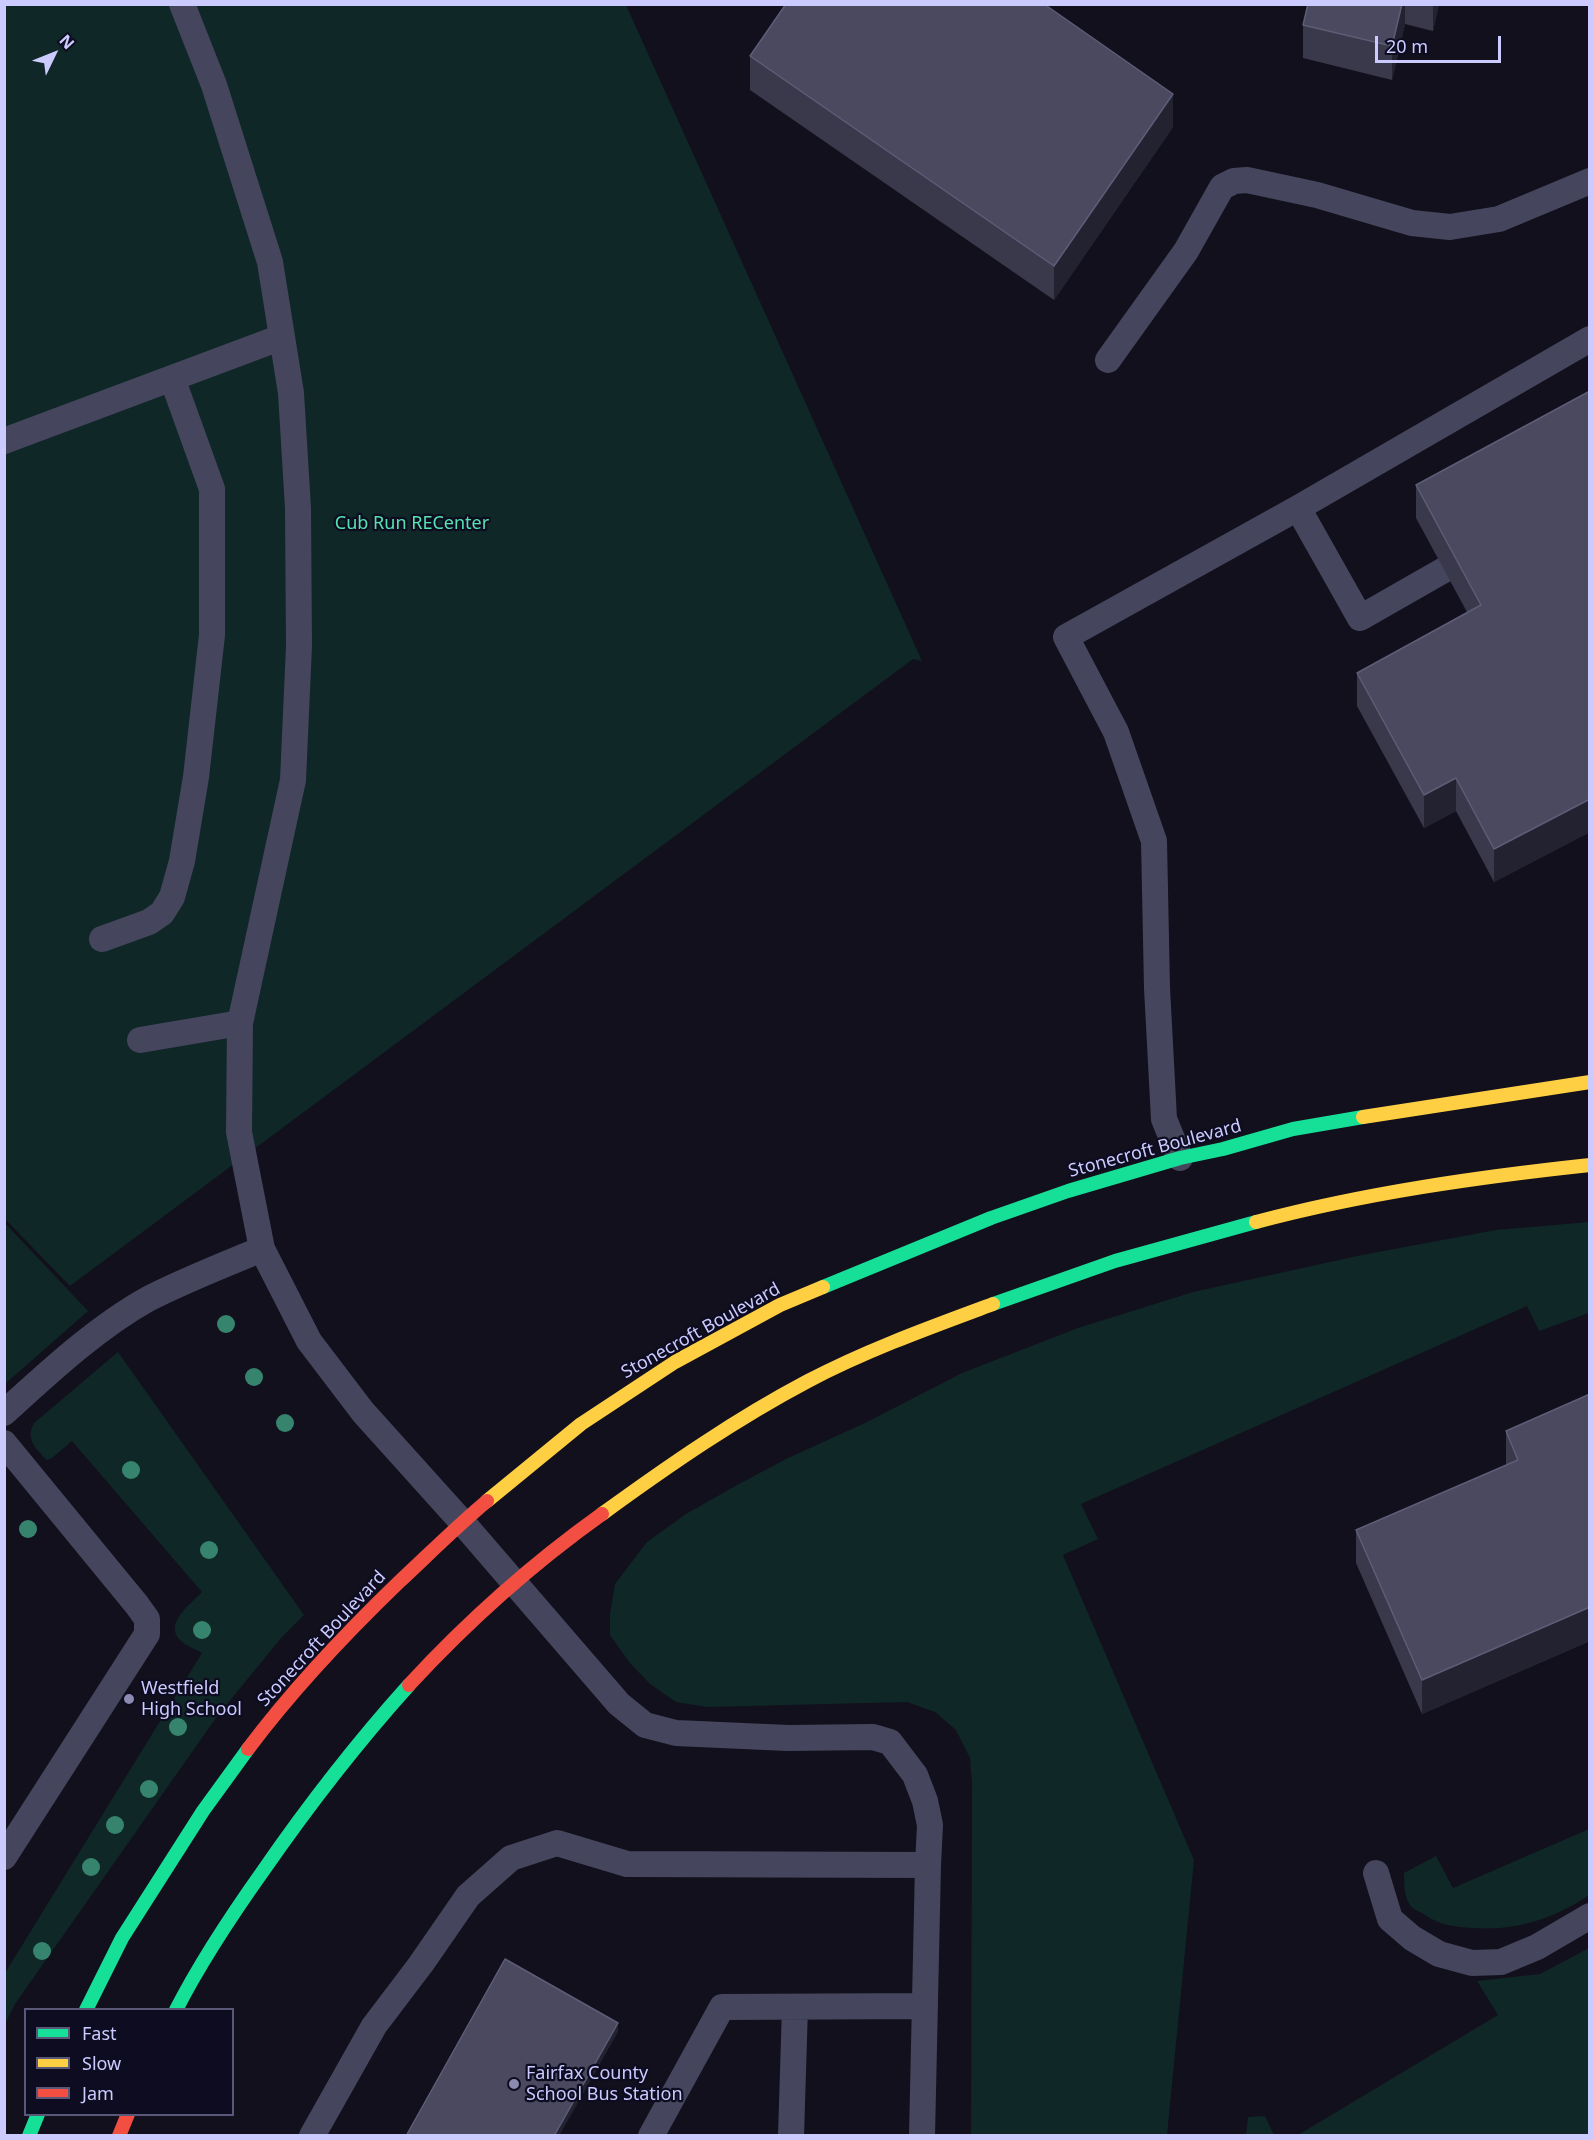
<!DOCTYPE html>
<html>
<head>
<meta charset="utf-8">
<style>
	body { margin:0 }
	#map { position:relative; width:1594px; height:2140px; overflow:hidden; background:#12101c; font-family:"Noto Sans",sans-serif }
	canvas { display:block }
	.frame { position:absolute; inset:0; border:6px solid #cccbff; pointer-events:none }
	.legend { position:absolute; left:24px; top:2008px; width:210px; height:108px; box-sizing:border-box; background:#0e0c20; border:2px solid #5a5879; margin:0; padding:8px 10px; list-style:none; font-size:18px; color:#cccbff }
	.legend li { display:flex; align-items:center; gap:12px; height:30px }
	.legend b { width:30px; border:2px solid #5a5879 }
	.north { position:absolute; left:24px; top:24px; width:60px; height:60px; -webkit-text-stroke:4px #0e0c20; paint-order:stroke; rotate:47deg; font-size:16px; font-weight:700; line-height:24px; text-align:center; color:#cccbff }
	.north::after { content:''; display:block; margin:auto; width:21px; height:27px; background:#cccbff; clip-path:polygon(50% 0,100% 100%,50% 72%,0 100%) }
	.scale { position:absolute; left:1375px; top:36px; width:126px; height:27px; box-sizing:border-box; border:3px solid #cccbff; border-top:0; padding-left:8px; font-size:18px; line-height:21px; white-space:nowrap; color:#cccbff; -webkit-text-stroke:4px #0e0c20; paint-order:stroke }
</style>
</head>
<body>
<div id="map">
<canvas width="1594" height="2140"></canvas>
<div class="frame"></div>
<ul class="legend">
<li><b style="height:8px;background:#16e098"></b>Fast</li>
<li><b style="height:8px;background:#ffcf43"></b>Slow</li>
<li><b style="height:8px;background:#f24e42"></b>Jam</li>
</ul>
<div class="north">N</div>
<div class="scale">20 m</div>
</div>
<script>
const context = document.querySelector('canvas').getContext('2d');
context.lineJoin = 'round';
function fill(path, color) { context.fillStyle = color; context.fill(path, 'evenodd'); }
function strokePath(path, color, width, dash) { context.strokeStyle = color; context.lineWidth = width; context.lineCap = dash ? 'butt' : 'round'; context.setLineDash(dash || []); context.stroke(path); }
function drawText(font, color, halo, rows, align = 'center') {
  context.font = font + ' "Noto Sans",sans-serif'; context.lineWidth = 4.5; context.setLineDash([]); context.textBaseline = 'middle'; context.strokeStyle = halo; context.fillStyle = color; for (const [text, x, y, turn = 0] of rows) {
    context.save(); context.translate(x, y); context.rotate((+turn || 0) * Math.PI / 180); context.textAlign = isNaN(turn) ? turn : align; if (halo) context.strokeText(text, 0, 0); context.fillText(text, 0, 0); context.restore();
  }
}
const green = new Path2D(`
	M4,5H626L922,661L913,659L70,1286L5,1219Z
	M4,1222L88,1311L5,1384H4Z
	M1589,1222V1313L1539,1331L1527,1306L1081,1504L1098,1539L1063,1555L1194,1860L1167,2135H971L972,1784L970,1758L956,1730L935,1712L907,1702L707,1707L676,1702L650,1684L630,1663L610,1635V1614L615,1584L647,1542L686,1514L739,1484L786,1459L867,1422L962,1373L1078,1328L1193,1292L1362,1255L1496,1230Z
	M118,1352L304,1615L282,1637L218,1715L15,2004L5,2024V1973L202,1653C196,1649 186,1646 181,1641C162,1624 192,1603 202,1592L72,1441L52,1458L47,1460C36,1449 25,1439 34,1423Z
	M1589,1829V1895C1554,1919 1516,1931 1473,1928C1455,1927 1439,1925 1425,1915C1421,1912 1412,1909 1410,1905C1404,1897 1404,1882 1404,1873L1436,1856L1453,1888Z
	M1589,1948V2135H1298L1498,2015L1477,1981L1540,1974Z
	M1265,2116L1274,2135H1246L1248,2117Z`);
const lane = new Path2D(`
	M182,4L214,85L270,262L291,393L298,508L299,646L293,780L240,1023L239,1132L262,1249L309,1341L363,1412L462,1522L619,1704L645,1725L676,1733L788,1738L873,1737L890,1742L915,1775L925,1801L930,1825L928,1865
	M1108,360L1186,251L1222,187L1234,181L1247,180L1317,195L1412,223L1450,227L1499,219L1590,181
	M4,441L282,337
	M1298,508L1360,618L1444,570
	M102,939L149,922L162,913L172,897L182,861L196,777L212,635V489L172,378
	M140,1040L240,1023
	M1180,1158L1164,1119L1157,988L1154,841L1116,732L1066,637L1298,508L1590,339
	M4,1413C48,1373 96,1328 148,1299C185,1280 224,1265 262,1249
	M4,1443L137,1605L147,1619V1634L4,1857
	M1376,1873L1390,1919L1412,1938L1439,1954L1472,1963L1501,1962L1537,1947L1590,1916
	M312,2136L374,2026L421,1964L468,1896L511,1858L557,1843L627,1864L928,1865L922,2136
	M651,2136L722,2007L925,2006
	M791,2136L795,2007`);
const fast = new Path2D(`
	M823,1287L991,1218L1068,1191L1180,1158L1223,1149L1293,1129L1363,1117
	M993,1304L1115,1261L1256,1222
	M86,2010L122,1938L203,1811L248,1749
	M176,2010C201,1961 231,1916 263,1871C308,1806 356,1744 409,1685
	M29,2136L38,2114`);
const slow = new Path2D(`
	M1363,1117L1590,1082
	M1256,1222C1365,1193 1478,1177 1590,1165
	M487,1501L581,1424L675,1362L780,1305L823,1287
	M602,1514C668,1466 736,1419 808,1381C867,1350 931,1327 993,1304`);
const jam = new Path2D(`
	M409,1685C468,1621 532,1564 602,1514
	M248,1749C293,1689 345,1634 399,1582C428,1555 456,1527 487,1501
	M119,2136L128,2114`);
const trees = [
	[226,1324],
	[254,1377],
	[285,1423],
	[131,1470],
	[28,1529],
	[209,1550],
	[202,1630],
	[178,1727],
	[149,1789],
	[115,1825],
	[91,1867],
	[42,1951]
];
const wall = new Path2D(`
	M1308,4H1439L1433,31L1405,24L1392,80L1303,58V25Z
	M750,56L1173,127L1054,300L750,90Z
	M1590,391V832L1494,882L1456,811L1424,828L1357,706V673L1467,612L1416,518V485Z
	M1590,1394V1641L1422,1714L1356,1563V1530L1506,1465V1431Z`);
const shadedWall = new Path2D(`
	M1402,4H1405V24L1392,80V46Z
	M1433,4H1439L1433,31Z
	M1173,94V127L1054,300V266Z
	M1456,778V811L1424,828V795Z
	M1590,799V832L1494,882V849Z
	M1590,1607V1641L1422,1714V1680Z
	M618,2023V2032L559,2136H554Z`);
const building = new Path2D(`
	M786,4H1044L1173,94L1054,266L750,56Z
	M1308,4H1402L1392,46L1303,25Z
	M1590,391V799L1494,849L1456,778L1424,795L1357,673L1481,605L1416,485Z
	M1590,1394V1607L1422,1680L1356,1530L1518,1460L1506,1431Z
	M505,1959L618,2023L554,2136H406Z`);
const markers = [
	[129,1699,6,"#8b8ab0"],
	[514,2084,6,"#8b8ab0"]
];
const parkNames = [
	["Cub Run RECenter",412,524]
];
const streetNames = [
	["Stonecroft Boulevard",1155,1149,-15],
	["Stonecroft Boulevard",701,1331,-29],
	["Stonecroft Boulevard",322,1639,-47]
];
const poiNames = [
	["Westfield",141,1689],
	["High School",141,1710],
	["Fairfax County",526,2074],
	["School Bus Station",526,2095]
];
fill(green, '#0f2726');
strokePath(lane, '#45465d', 26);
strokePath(fast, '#16e098', 14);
strokePath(slow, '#ffcf43', 14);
strokePath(jam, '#f24e42', 14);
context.fillStyle = '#36846e';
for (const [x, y] of trees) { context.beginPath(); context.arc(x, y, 9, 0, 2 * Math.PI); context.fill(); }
fill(wall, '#3a394c');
fill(shadedWall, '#232230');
fill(building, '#4a495f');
strokePath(building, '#5e5d78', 1.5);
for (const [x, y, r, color] of markers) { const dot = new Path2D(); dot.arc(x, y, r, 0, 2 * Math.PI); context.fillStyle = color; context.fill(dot); strokePath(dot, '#0e0c20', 2); }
drawText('18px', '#54e3b1', '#0e0c20', parkNames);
drawText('18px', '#cccbff', '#0e0c20', streetNames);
drawText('18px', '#cccbff', '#0e0c20', poiNames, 'left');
</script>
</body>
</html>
